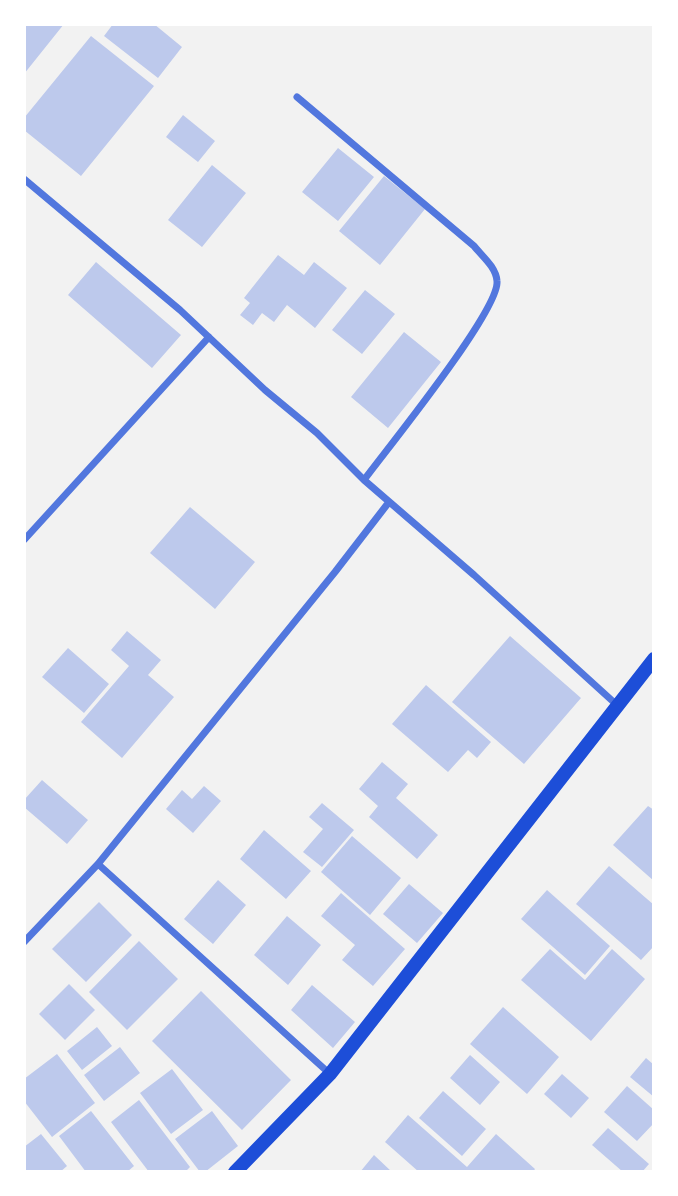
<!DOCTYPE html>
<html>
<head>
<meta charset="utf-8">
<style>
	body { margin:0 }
	#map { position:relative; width:678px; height:1196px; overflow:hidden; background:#f2f2f2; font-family:"Roboto Condensed",sans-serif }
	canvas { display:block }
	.frame { position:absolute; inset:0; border:26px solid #fff; pointer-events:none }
</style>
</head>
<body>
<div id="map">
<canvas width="678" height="1196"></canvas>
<div class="frame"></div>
</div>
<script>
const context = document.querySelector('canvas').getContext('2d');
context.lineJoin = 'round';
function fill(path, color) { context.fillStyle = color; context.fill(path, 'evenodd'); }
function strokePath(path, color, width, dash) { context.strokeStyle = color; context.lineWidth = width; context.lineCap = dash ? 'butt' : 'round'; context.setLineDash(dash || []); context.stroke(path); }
const building = new Path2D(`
	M24,24H64L24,74Z
	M113,24H154L182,47L158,78L104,36Z
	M91,36L154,86L81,176L24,130V118Z
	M183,115L215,141L198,162L166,137Z
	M338,148L374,177L338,221L302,192Z
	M212,165L246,193L202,247L168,220Z
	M384,176L425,209L380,265L339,231Z
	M278,255L304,275L314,262L347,288L315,328L287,305L274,322L262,313L253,325L240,315L250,303L244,298Z
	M96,262L181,335L152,368L68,295Z
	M365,290L395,314L362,354L332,330Z
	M404,332L441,362L388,428L351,397Z
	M190,507L255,562L215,609L150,553Z
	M127,631L161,660L148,675L174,697L122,758L81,722L129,666L111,650Z
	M510,636L581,698L524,764L452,702Z
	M68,648L109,684L84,713L42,677Z
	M426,685L491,742L477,758L468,750L448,772L392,724Z
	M382,762L408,784L396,798L438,835L417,859L369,817L378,806L359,789Z
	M42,780L88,820L67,844L24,807V800Z
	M204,786L221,801L193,833L166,809L182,790L192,799Z
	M322,803L354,830L322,867L303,852L323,829L309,817Z
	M648,806L654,810V881L613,845Z
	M264,830L311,871L286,899L240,859Z
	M352,836L401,878L370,915L321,872Z
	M609,866L654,905V946L641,960L576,904Z
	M218,880L246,905L213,944L184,919Z
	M409,884L443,913L417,943L383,914Z
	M547,890L610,946L585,975L521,919Z
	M341,893L405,949L373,986L342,960L355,945L321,916Z
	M99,902L132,935L86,982L52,949Z
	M287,916L321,945L288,985L254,955Z
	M139,941L178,979L127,1030L89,992Z
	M550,949L585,980L612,949L645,979L591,1041L521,980Z
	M69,984L95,1010L65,1040L39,1014Z
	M312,985L355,1022L333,1048L291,1010Z
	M201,991L291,1080L242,1130L152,1041Z
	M503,1007L559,1057L527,1094L470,1044Z
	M97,1027L112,1046L82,1070L67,1051Z
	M120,1047L140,1073L104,1101L84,1075Z
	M57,1054L95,1103L52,1137L24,1101V1079Z
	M470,1055L500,1082L480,1105L450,1078Z
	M646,1058L654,1065V1097L630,1077Z
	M172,1069L203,1110L171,1134L140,1093Z
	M562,1074L589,1098L571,1118L544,1094Z
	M627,1086L654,1110V1123L637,1141L604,1112Z
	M443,1091L486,1129L462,1156L419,1118Z
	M139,1100L190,1167L185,1172H149L111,1122Z
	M91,1111L134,1166L127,1172H86L59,1136Z
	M212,1111L238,1146L205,1172H200L175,1139Z
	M408,1115L467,1167L496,1134L535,1169L533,1172H419L385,1142Z
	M608,1128L649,1164L642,1172H623L592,1145Z
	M41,1134L67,1166L60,1172H24V1147Z
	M374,1155L392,1172H360Z`);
const minor = new Path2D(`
	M297,97L474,246C482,256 496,267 497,281C500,310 387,449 364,480
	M24,179L180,310L265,390L317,433L364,480L474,575L618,706
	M24,540L209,337
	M98,864L330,1074
	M24,942L98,864L335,572L389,502`);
const secondary = new Path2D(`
	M235,1172L330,1074L654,659`);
fill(building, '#bdc9ec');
strokePath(minor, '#5277de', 7);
strokePath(secondary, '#1d4ed8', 14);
</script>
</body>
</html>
